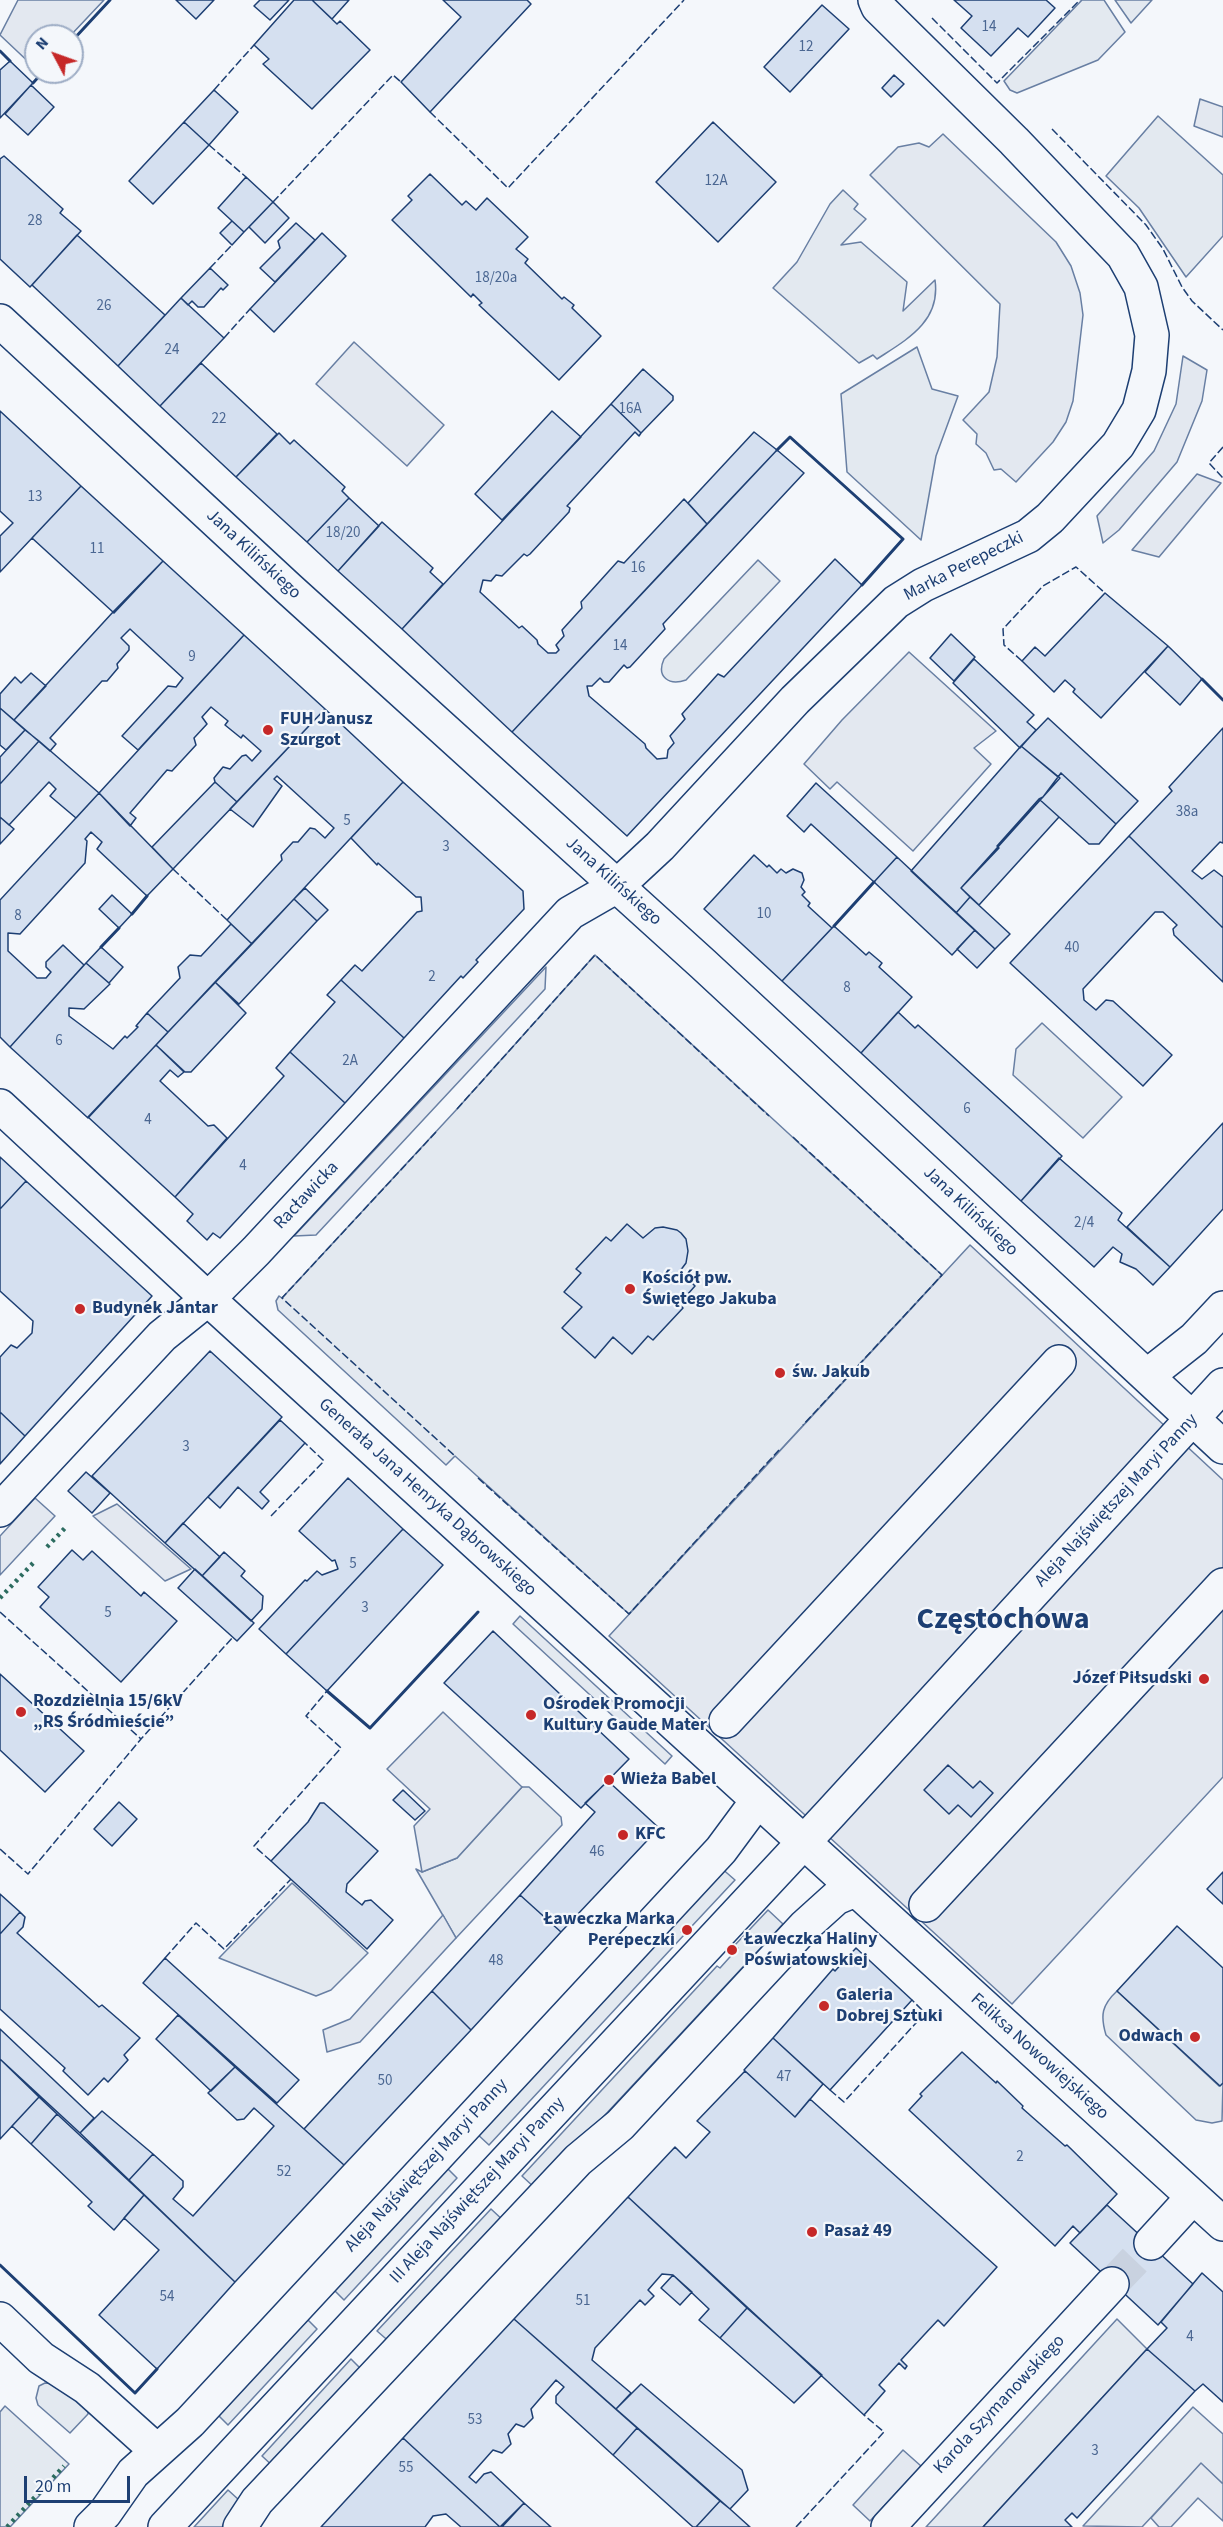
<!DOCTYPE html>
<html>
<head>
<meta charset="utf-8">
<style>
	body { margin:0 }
	#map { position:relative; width:1223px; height:2527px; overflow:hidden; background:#f4f7fb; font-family:"Source Sans 3",sans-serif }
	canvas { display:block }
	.north { position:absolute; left:24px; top:24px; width:60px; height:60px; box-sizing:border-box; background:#f4f7fb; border:2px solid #9eadc5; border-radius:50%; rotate:311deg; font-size:16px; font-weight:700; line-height:24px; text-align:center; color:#1d3f73 }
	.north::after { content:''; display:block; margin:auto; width:21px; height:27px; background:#c62828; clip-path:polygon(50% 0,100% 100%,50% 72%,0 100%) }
	.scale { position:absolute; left:24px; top:2476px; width:106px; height:27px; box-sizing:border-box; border:3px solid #1d3f73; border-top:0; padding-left:8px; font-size:18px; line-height:21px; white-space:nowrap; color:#1d3f73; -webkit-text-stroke:4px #f4f7fb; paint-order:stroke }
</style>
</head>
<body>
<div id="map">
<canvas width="1223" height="2527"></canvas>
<div class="north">N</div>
<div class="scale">20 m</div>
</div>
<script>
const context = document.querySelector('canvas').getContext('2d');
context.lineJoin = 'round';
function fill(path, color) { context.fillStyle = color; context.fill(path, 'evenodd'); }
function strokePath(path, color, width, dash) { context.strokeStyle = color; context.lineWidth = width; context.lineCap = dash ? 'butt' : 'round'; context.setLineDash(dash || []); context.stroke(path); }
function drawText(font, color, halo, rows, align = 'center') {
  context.font = font + ' "Source Sans 3",sans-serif'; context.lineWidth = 4.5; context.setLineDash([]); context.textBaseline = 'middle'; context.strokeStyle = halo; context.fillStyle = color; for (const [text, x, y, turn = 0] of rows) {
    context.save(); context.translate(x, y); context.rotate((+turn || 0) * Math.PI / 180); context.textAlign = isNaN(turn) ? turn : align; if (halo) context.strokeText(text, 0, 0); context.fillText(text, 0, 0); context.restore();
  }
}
const green = new Path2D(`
	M1082,0H1104L1125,32L1098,60L1017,93L1010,90L1004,81Z
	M1115,0H1152L1131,23Z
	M1158,116L1223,175V236L1186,277L1139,208L1106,176Z
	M843,190L858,204L854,209L866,219L841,245L861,242L907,282L903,311L935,280C941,322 906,340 877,359L873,355L859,363L773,288L797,262L830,204Z
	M917,347L932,389L958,396L936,456L921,540L847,472L841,394Z
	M758,560L780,581L686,680C669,686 656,677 664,659Z
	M595,955L942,1275L629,1614L455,1456L446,1465L278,1310L276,1301L279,1296L282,1298L457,1109Z
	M1042,1023L1122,1097L1083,1138L1013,1075L1016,1049Z
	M520,1616L672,1756L665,1764L513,1624Z
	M522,1787H529L561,1817L562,1825L456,1938L416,1869L422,1872L457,1858Z
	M720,1867L735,1880L691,1927L688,1925L681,1932L684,1935L489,2145L475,2132Z
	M292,1883L368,1953L331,1990L316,1996L219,1958Z
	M768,1910L783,1924L536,2189L522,2176L717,1966L720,1968L738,1948L735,1945Z
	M1117,1991L1219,2086L1223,2083L1222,2121L1212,2123L1196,2120L1106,2035C1100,2015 1102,2005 1117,1991Z
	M444,2165L457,2178L344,2300L331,2287Z
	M491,2209L505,2222L392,2344L377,2331Z
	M304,2316L317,2329L228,2425L215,2412Z
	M1117,2319L1147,2349L983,2527H926Z
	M351,2359L365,2373L276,2469L262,2456Z
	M45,2383L55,2384L88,2408V2414L70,2433L38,2405L36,2398L39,2386Z
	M5,2406L69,2464L10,2527H0V2412Z
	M1193,2407L1223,2434V2484L1201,2464L1142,2527L1083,2526Z
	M228,2490L239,2500L222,2527H194Z`);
const parking = new Path2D(`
	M18,0H104L70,36H36V69L0,35Z
	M1200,99L1223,107V137L1194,126Z
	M943,134L1056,242L1071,266L1080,293L1083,315L1073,401L1066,422L1053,442L1016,482L1001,469L994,470L986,453L976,444L977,434L963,420L989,392L997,357L1000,304L870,175L898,147L919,143L929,147Z
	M354,342L444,425L407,466L316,384Z
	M1183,356L1207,370L1202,401L1177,462L1119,530L1103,543L1097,516L1154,451L1176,404Z
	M1197,474L1221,483L1159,557L1132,550Z
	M909,652L996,731L974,748L991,764L913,851L837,782L830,789L804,764L842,720Z
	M546,967L545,989L316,1235L294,1236Z
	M970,1245L1223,1480V1777L1012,2004L609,1636Z
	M35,1498L55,1516L0,1575V1536Z
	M117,1504L191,1569L165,1581L93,1516Z
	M443,1712L522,1787L457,1858L422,1872L414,1826L430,1809L387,1769Z
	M443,1915L456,1938L360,2042L327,2052L323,2030L350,2019Z
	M903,2450L921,2466L870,2521L853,2505Z
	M1201,2463L1223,2484V2521L1198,2498L1171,2527H1159L1151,2518Z`);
const building = new Path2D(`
	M176,0H214L196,19Z
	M260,0H289L270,20L254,6Z
	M294,0H312L337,24L340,21L370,50L312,109L263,64L269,59L254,45Z
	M312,0H349L332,19Z
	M443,0H527L531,4L430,112L401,82L461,17Z
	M954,0H1046L1055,8L1028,37L1018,28L991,56L961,28L972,16Z
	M822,5L849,29L790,92L764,67Z
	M10,61L33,83L0,118V70Z
	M894,75L904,84L891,97L882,88Z
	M31,85L54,107L28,135L5,114Z
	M214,90L238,112L209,145L184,122Z
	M184,122L209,145L153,204L129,181Z
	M713,122L776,182L718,242L656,182Z
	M4,156L63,209L60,213L81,231L30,287L0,259V159Z
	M430,174L462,205L466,201L476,210L487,198L528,237L516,249L528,259L525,263L562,299L564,297L574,305L572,308L601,336L559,380L479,305L482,303L473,294L471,297L392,220L412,200L408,196Z
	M246,177L273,202L244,232L218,208Z
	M273,202L289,218L265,243L249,227Z
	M232,221L244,232L232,245L220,233Z
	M296,223L315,240L275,282L260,268L280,248L278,241Z
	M322,233L346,256L274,332L250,309Z
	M77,235L165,315L118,366L32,285Z
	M210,268L228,285L223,290L221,288L204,307H198L192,301L188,305L181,298Z
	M181,298L224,338L160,406L118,366Z
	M201,363L277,434L236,477L160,406Z
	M643,369L673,396V400L641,433L611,404Z
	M611,404L641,433L639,436L635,432L567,506L570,508L569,512L530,554L527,556L524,554L502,576L496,575L491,581L483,580L480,592L519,628L522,626L537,640L538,644L548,653H556L559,650L556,645L564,636L562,630L582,608L581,602L618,561L624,563L684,499L707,524L512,732L402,629Z
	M0,411L81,486L0,572V536L13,523L0,511Z
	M552,411L581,437L502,520L475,494Z
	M754,432L777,450L707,524L688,503Z
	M279,433L290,444L294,440L345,487L342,491L349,498L307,542L236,477Z
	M777,450L804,473L663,624L665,629L630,667L627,668L624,665L609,682H604L600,678L592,686H587L589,696L645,744L646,748L657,759L667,758L668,750L674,743L670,736L685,719L682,714L718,674L724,677L835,559L862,585L627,836L512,732Z
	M81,486L163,561L114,613L32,538Z
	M349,498L379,526L338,571L307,542Z
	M382,522L433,568L430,572L443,584L402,629L338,571Z
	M163,561L244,635L138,750L122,736L168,686L176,687L183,678L130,629L121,638L129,646V650L117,664L118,668L107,681H102L50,738L56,744L50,751L14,720L113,612Z
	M1105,593L1168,646L1101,718L1073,692L1075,689L1065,680L1054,692L1022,661L1035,647L1045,656Z
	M951,634L975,657L954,681L930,658Z
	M244,635L325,709L237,802L215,782L214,778L223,767L230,769L242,756L246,755L252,761L261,751L243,735L241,738L225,725L228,721L211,707L202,717L207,724L194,738L196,745L172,771L167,770L130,813L136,818L130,826L99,793Z
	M1168,646L1202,679L1180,705L1145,672Z
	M974,659L1034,715L1027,722L1036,730L1020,748L953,683Z
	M31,673L46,686L14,720L0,708V694L15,677L21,683Z
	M0,708L25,730L6,750L0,745Z
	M325,709L403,782L252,944L227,920L282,860L281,855L293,842H298L310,828L315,829L325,838L334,828L277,776L274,779L282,786L253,827L230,809Z
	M1048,718L1138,801L1116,824L1061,773L1058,777L1021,746Z
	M1223,728V843L1220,842L1192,871L1202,879L1214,870L1223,877V928L1129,836L1172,791L1169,787Z
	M25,730L39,741L0,784V757Z
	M39,741L99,793L76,818L50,796L56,789L49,782L9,825L0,817V784Z
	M1021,746L1060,778L961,888L970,897L956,913L911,871Z
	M1061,773L1116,824L1099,844H1089L1039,799L1043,797Z
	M215,782L237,802L173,869L152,847Z
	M403,782L523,891L524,909L476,960L478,962L463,978L461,976L404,1038L341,980L355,965L362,971L417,912L422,911L421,897H416L378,863L377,865L351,838Z
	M816,783L897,857L874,882L811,824L804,832L787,816Z
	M99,793L173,869L147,896L97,849L102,842L91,832L85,839L87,841L85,863L20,934L8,933V951L37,978H46L51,972L46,967V962L63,945L84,965L10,1047L0,1037V900Z
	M1039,799L1059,817L979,905L961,888L999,848L997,846Z
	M0,817L14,829L0,844Z
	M1129,836L1223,928V982L1174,935L1173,929L1177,925L1163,912H1155L1083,989L1084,1000L1096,1010L1106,1000L1113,1001L1172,1055L1143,1086L1010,963Z
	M754,855L767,867L769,865L777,873L781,869L786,873L793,869L802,873L804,880L801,887L805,892L802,895L810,903L808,906L832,928L782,981L704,909Z
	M897,857L975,930L952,955L874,882Z
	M305,888L328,910L317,921L294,899Z
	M112,895L132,914L119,928L99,909Z
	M970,897L1010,934L995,949L956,913Z
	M294,899L317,921L239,1004L215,982Z
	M231,924L252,944L168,1032L147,1013L180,978L178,967L190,955L201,956Z
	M834,926L866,955L869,952L882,963L879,967L912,997L861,1053L782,981Z
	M975,930L995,949L977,968L957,949Z
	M101,947L123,967L109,983L86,963Z
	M86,963L110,984L84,1009L69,1008V1016L113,1049L125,1036L127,1038L138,1027L136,1026L147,1013L168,1032L88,1118L10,1047Z
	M341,980L404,1038L345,1103L290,1052L335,1002L327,995Z
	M215,982L246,1013L191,1072H185L156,1045Z
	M898,1012L915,1028L918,1025L1062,1156L1021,1201L861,1053Z
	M156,1045L184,1072L178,1077L170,1070L160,1081L208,1126L214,1125L227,1138L175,1197L88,1117Z
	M290,1052L345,1103L220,1238L213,1233L207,1240L187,1221L193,1214L175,1197L284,1076L276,1068Z
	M1223,1123V1209L1170,1267L1127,1227Z
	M0,1157L26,1181L0,1209Z
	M1059,1158L1122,1213L1118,1220L1170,1267L1153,1285L1136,1269L1120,1262L1122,1254L1113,1247L1094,1267L1021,1201Z
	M26,1181L152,1296L25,1436L0,1412V1357L11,1345L17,1348L32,1333L33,1321L0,1291V1209Z
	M627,1224L643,1238L655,1228L663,1227L677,1230L681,1233L686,1239L688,1251L686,1263L680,1271L695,1286L679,1304L683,1308L653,1340L648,1336L632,1354L613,1337L595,1358L562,1328L582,1307L564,1292L581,1273L576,1269L606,1237L611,1241Z
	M210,1351L282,1417L165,1543L92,1476Z
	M0,1412L25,1436L0,1464Z
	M280,1420L305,1443L260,1492L269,1501L262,1509L238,1487L220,1508L208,1497Z
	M86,1472L110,1493L92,1513L68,1491Z
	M348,1478L403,1529L286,1654L259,1629L305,1580L307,1581L317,1571L322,1575L338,1569L335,1560L332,1561L299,1531Z
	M183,1523L220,1557L202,1576L165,1543Z
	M403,1529L443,1565L327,1691L286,1654Z
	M72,1550L83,1560L92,1551L141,1596L144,1592L177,1621L121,1682L40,1607L49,1597L38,1587Z
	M224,1552L245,1571L241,1576L263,1596L262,1609L251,1621L202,1576Z
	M195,1569L254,1623L237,1641L178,1588Z
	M493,1631L629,1759L581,1808L444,1683Z
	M0,1674L84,1751L45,1792L0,1750Z
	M948,1765L973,1788L980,1781L993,1793L971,1817L958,1805L949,1814L924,1790Z
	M608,1781L659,1828L561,1932L520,1895L595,1812L585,1803Z
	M403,1790L425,1811L415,1820L393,1800Z
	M119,1802L137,1819L112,1846L94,1829Z
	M320,1803H324L378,1851L347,1884L346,1892L362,1905L365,1901L371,1900L393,1920L367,1949L271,1861L308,1822Z
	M1223,1872V1904L1207,1889Z
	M0,1894L20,1912L0,1934Z
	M520,1895L561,1932L471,2030L432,1991Z
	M20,1912L25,1917L23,1927L17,1933L99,2007L102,2005L140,2038L124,2055L128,2060L108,2082L104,2078L88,2095L63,2071L65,2068L0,2009V1934Z
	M1177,1926L1223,1968V2083L1220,2086L1117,1991Z
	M856,1948L912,2000L830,2090L773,2038L833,1969L835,1971Z
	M165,1958L299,2080L277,2103L143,1983Z
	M432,1991L471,2030L344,2165L304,2129Z
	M178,2015L235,2067L211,2091L156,2039Z
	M0,2029L94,2118L80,2133L0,2059Z
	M773,2038L823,2084L795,2117L744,2070Z
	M962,2052L996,2083L997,2081L1023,2106L1022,2108L1065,2146L1067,2145L1117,2194L1080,2233L1073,2226L1055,2246L909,2110L922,2096L920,2094Z
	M0,2059L39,2097L0,2139Z
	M235,2067L344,2165L235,2282L129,2180L153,2154L183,2181V2187L173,2199L193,2216L274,2126L254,2108L244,2119L237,2120L208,2093Z
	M745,2071L795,2117L810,2099L997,2267L944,2326L938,2320L924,2335L901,2360L907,2366L905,2369L899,2363L879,2385L885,2391L864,2415L628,2197L675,2147L686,2158L710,2132L697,2121Z
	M39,2097L57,2114L31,2144L12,2126Z
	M102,2111L153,2154L129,2180L80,2133Z
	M57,2114L144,2195L114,2230L88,2206L92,2202L31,2144Z
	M144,2195L235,2282L157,2369L99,2315L159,2250L124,2218Z
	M628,2197L747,2308L720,2338L699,2320L709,2309L673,2275L662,2274L648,2290L654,2296L645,2305L640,2300L595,2348L592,2360L631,2393L616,2409L514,2319Z
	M1107,2205L1193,2284L1158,2325L1070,2243Z
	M1202,2273L1223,2292V2402L1203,2384L1195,2391L1147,2349L1167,2328L1161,2322Z
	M673,2275L692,2292L680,2305L661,2288Z
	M747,2308L822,2375L794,2403L720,2338Z
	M514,2319L637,2428L613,2455L556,2403V2396L564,2387L556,2380L531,2409L533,2418L524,2427L516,2424L508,2434L511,2444L502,2453L493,2450L469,2477L476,2483L484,2474L491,2472L524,2503L500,2527L403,2438Z
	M1147,2349L1195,2391L1077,2518L1072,2513L1065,2520L1072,2527H983Z
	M641,2384L742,2470L748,2490L730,2509L616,2409Z
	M637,2428L720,2501L696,2527H693L613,2455Z
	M403,2438L500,2527H461L446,2514L433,2516L425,2527H321Z
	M720,2501L730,2509L750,2527H696Z
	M524,2503L551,2527H502Z`);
const minorTunnel = new Path2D(`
	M1112,2284L1151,2243`);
const minor = new Path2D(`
	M0,321L288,588L703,964L1223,1447
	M0,1106L208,1299L1223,2224
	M1147,1376L1194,1339L1223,1308
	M0,1510L162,1336L208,1299L256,1251L570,913L617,886L660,846L795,700L896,602L923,585L1028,536L1050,518L1118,445L1139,410L1149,371L1152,335L1141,287L1123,255L1014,141L878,7L875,0
	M726,1721L1059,1362
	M926,1905L1223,1585
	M1151,2243L1193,2197
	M0,2319L41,2358L87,2388L157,2451
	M91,2527L105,2513L133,2473L190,2422L721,1850L758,1800
	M165,2527L829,1815L1223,1385
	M240,2527L257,2501L578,2160L620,2125L805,1926L836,1898L855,1890
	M888,2527L1112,2284`);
const hedge = new Path2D(`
	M47,1547L65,1528
	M0,1598L36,1560
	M7,2527L64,2466`);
const fence = new Path2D(`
	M932,18L997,83L1080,0
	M214,90L254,45
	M430,112L508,188L684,0
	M1052,129L1146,225L1163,249L1182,287L1192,301L1223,330
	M209,145L246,177
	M273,202L393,75L401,82
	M210,268L232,245
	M224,338L250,309
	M1223,447L1209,463L1223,478
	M1022,661L1004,645L1003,629L1043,586L1076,567L1105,593
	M173,869L227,920
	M457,1109L595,955L769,1116
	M436,1132L282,1298L455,1456
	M793,1137L942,1275L803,1425
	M478,1478L629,1614L779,1450
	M271,1516L324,1461L305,1443
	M0,1612L141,1739
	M0,1849L28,1874L141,1739L233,1637
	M271,1861L254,1846L341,1748L306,1716L327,1691
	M165,1958L196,1923L224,1949L291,1879
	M830,2090L844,2102L925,2013L912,2000
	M796,2527L884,2432L864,2415`);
const wall = new Path2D(`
	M72,41L110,0
	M0,51L10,61
	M33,83L43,72
	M777,450L790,437L903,539L862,585
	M1202,679L1223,700
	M132,914L147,896
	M834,926L874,882
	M101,947L119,928
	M327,1691L370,1728L478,1612
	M0,2265L135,2393L157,2369`);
const markers = [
	[268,730,6,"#c62828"],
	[630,1289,6,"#c62828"],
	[80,1309,6,"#c62828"],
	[780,1373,6,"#c62828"],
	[1204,1679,6,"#c62828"],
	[21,1712,6,"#c62828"],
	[531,1715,6,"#c62828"],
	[609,1780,6,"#c62828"],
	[623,1835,6,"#c62828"],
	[687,1930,6,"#c62828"],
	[732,1950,6,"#c62828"],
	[824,2006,6,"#c62828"],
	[1195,2037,6,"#c62828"],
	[812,2232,6,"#c62828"]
];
const numberNames = [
	["14",989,28],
	["12",806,48],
	["12A",716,182],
	["28",35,222],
	["18/20a",496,279],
	["26",104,307],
	["24",172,351],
	["16A",630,410],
	["22",219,420],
	["13",35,498],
	["18/20",343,534],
	["11",97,550],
	["16",638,569],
	["14",620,647],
	["9",192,658],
	["38a",1187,813],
	["5",347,822],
	["3",446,848],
	["10",764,915],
	["8",18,917],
	["40",1072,949],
	["2",432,978],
	["8",847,989],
	["6",59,1042],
	["2A",350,1062],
	["6",967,1110],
	["4",148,1121],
	["4",243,1167],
	["2/4",1084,1224],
	["3",186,1448],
	["5",353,1565],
	["3",365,1609],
	["5",108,1614],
	["46",597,1853],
	["48",496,1962],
	["47",784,2078],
	["50",385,2082],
	["2",1020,2158],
	["52",284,2173],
	["54",167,2298],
	["51",583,2302],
	["4",1190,2338],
	["53",475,2421],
	["3",1095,2452],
	["55",406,2469]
];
const streetNames = [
	["Jana Kilińskiego",253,555,43],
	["Marka Perepeczki",964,567,-27],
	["Jana Kilińskiego",613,882,42],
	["Racławicka",307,1196,-47],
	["Jana Kilińskiego",970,1212,43],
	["Generała Jana Henryka Dąbrowskiego",427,1498,42],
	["Aleja Najświętszej Maryi Panny",1117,1501,-47],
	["Feliksa Nowowiejskiego",1039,2057,42],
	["Aleja Najświętszej Maryi Panny",427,2166,-47],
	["III Aleja Najświętszej Maryi Panny",478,2191,-47],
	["Karola Szymanowskiego",1000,2405,-47]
];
const poiNames = [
	["FUH Janusz",280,720],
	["Szurgot",280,741],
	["Kościół pw.",642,1279],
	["Świętego Jakuba",642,1300],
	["Budynek Jantar",92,1309],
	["św. Jakub",792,1373],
	["Józef Piłsudski",1192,1679,"right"],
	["Rozdzielnia 15/6kV",33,1702],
	["„RS Śródmieście”",33,1723],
	["Ośrodek Promocji",543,1705],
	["Kultury Gaude Mater",543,1726],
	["Wieża Babel",621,1780],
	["KFC",635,1835],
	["Ławeczka Marka",675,1920,"right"],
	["Perepeczki",675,1941,"right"],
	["Ławeczka Haliny",744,1940],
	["Poświatowskiej",744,1961],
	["Galeria",836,1996],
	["Dobrej Sztuki",836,2017],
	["Odwach",1183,2037,"right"],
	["Pasaż 49",824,2232]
];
const townNames = [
	["Częstochowa",1003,1621]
];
fill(green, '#e3e9f0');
strokePath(green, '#687fa3', 1.5);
fill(parking, '#e3e8f0');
strokePath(parking, '#687fa3', 1.5);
fill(building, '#d5e0f0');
strokePath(building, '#1d3f73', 1.5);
strokePath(minorTunnel, '#c9d2e0', 33, [33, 16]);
strokePath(minor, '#1d3f73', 36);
strokePath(minor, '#f4f7fb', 33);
strokePath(hedge, '#2c6c60', 4.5, [3, 4.5]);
strokePath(fence, '#1d3f73', 1.5, [8, 3]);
strokePath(wall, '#1d3f73', 3);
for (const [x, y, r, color] of markers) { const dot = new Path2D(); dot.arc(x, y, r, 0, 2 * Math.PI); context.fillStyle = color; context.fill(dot); strokePath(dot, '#f4f7fb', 2); }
drawText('15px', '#4b6792', null, numberNames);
drawText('18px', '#1d3f73', '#f4f7fb', streetNames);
drawText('bold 18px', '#1d3f73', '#f4f7fb', poiNames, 'left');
drawText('bold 30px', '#1d3f73', '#f4f7fb', townNames);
</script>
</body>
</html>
